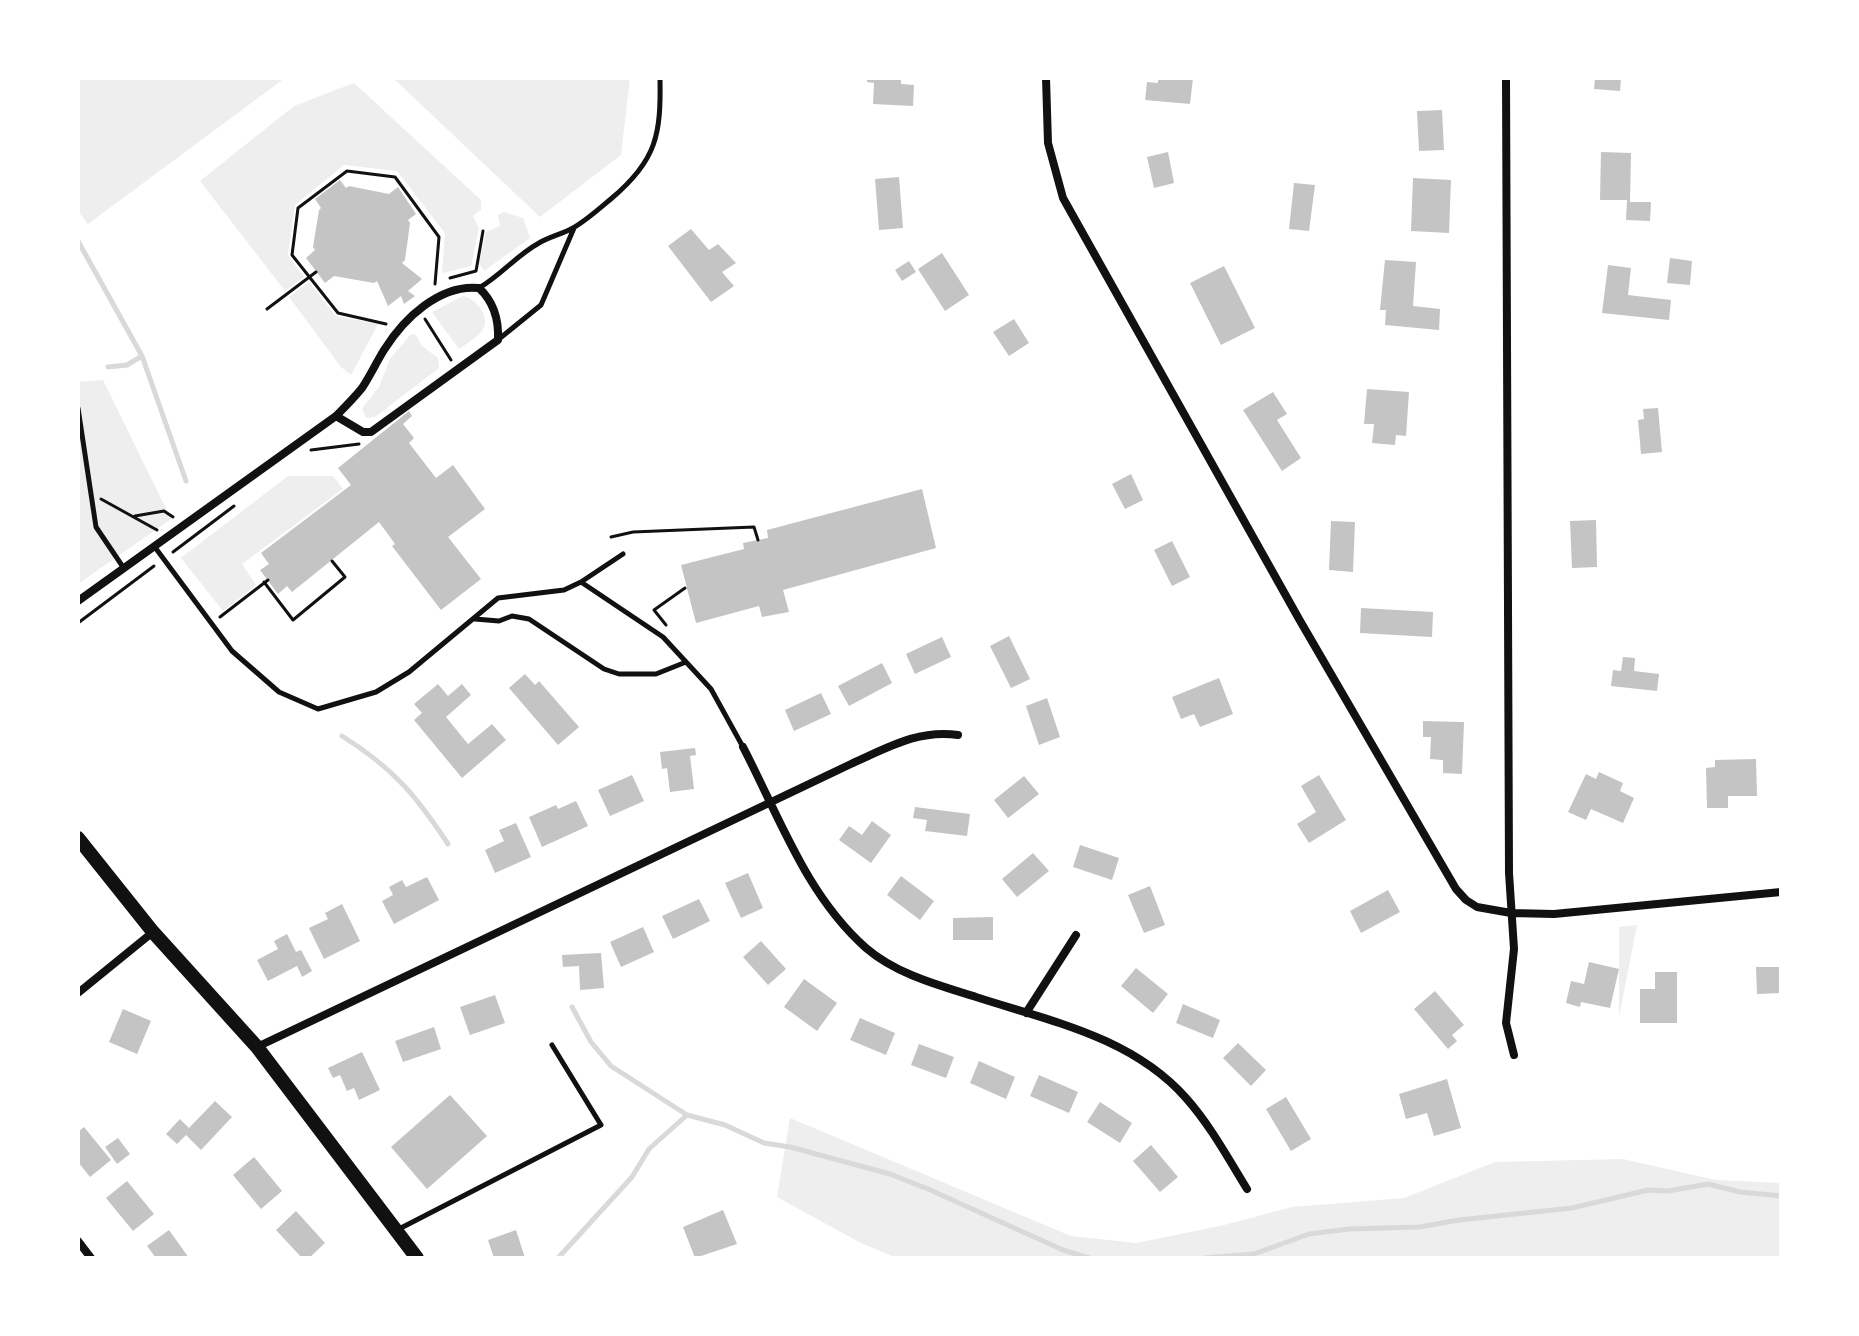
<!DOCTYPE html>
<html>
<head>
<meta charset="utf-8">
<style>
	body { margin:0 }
	#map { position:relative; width:1859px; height:1336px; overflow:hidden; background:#fff; font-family:"Space Grotesk",sans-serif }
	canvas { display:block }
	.frame { position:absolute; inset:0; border:80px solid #fff; pointer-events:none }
</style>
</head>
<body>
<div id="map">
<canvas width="1859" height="1336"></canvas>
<div class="frame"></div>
</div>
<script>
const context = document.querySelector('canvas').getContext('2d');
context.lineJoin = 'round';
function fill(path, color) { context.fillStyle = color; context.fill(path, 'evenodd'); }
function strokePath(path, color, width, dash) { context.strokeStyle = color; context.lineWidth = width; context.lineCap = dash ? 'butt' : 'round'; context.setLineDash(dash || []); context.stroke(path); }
const green = new Path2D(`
	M78,78H285L88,224L78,211Z
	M393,78H630L621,155L540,217Z
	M354,83L481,200V210L473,216L479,228L471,266L442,273L445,233L397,171L344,165L295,205L288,255L304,277L285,291L200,181L294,106Z
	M504,212L523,218L530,238L484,271L479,263L486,232L500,226L498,215Z
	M309,282L336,316L378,324L351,375L341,367L289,297Z
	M463,296C476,298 493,319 481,332C476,338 466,344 459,349L432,312Z
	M411,334L416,335L422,346L438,358L439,368L375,417L366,418L362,408L379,387L390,359Z
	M103,380L171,519L78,584V382Z
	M288,476H333L343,489L242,564L256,585L223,611L181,558Z
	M1637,925L1619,1017V927Z
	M790,1118L1071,1236L1137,1243L1224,1225L1292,1207L1404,1198L1495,1162L1623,1159L1716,1180L1781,1183V1258H897L861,1243L777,1197Z`);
const stream = new Path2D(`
	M78,241L142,356L186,481
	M108,367L127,365L142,356
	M342,736C393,768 415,794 448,844
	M572,1007L591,1042L611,1066L687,1115
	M558,1258L632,1177L649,1149L687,1115L725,1125L764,1143L790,1147L890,1174L928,1189L1063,1250L1089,1258
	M1204,1258L1254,1254L1309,1234L1349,1229L1420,1227L1459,1220L1572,1208L1648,1190L1668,1191L1708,1184L1740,1192L1781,1196`);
const building = new Path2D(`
	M867,78H901V84L914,85L913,106L873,104L874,83L867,82Z
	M1158,78H1193L1190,104L1145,100L1147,82L1158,83Z
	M1595,78H1621L1620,91L1594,89Z
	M1442,110L1444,150L1419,151L1417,111Z
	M1168,152L1174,183L1154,188L1147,157Z
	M1601,152L1631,153L1630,202H1651L1650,221L1626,220L1627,200H1600Z
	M899,177L903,228L879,230L875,179Z
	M1413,178L1451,180L1449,233L1411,231Z
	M340,180L346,188L349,186L389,194L398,187L416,214L408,220L410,223L405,260L402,263L422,279L408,291L415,296L404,304L401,296L388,306L377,281L374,283L334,276L325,283L306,258L315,250L313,247L319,210L321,208L315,199Z
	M1294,183L1315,185L1309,231L1289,229Z
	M691,229L709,250L718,244L736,263L722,272L734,286L711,302L668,246Z
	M942,253L969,295L945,311L918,269Z
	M1670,258L1692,261L1690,285L1667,283Z
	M1385,260L1416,262L1413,306L1440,309L1439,330L1385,325L1386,310H1380Z
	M909,261L916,272L902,281L895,270Z
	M1608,265L1631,268L1628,295L1671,300L1669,320L1602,313Z
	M1224,266L1255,328L1221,345L1190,283Z
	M1014,319L1029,343L1009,356L993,332Z
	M1367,389L1409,392L1406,436L1396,435L1395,445L1372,443L1374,424H1364Z
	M1273,392L1287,414L1277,420L1301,458L1282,471L1243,410Z
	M1658,408L1662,452L1641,454L1638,420L1644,419L1643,409Z
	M409,411L412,416L403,424L414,438L409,443L436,478L453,465L485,509L448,537L481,579L441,610L392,546L395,544L379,522L292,592L287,586L278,594L260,570L269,564L261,553L351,485L338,468Z
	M1131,474L1143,500L1125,509L1112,484Z
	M922,489L936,548L783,590L789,612L762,617L759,606L696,623L681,565L744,549L743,543L768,538L767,530Z
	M1596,520L1597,567L1572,568L1570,521Z
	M1331,521L1355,522L1353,572L1329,570Z
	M1172,541L1190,577L1172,586L1154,550Z
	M1361,608L1433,612L1432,637L1360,633Z
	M1009,636L1030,679L1011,688L990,646Z
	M942,637L951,657L915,674L906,654Z
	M1623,657L1635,658L1634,671L1659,674L1657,691L1611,686L1613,670L1621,671Z
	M882,663L892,683L849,706L838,686Z
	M525,674L535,685L539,681L579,727L558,745L509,688Z
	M1219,678L1233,714L1200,727L1194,714L1181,719L1172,697Z
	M438,684L448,696L462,684L471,695L446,717L468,744L492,724L506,740L462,778L414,720L422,713L414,704Z
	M821,693L831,714L794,731L785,710Z
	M1047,698L1060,737L1039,745L1026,706Z
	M1423,721L1464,722L1462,774L1443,773V760L1430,759L1431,737H1423Z
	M695,748L696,755L690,756L694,789L670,792L667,768L662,769L660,752Z
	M1756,759L1757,796H1728V808H1707L1706,768L1715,767V760Z
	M1599,772L1623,783L1620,791L1634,798L1623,823L1591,809L1586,820L1568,812L1586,774L1596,779Z
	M632,775L644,801L610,816L598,790Z
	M1319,775L1346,820L1309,843L1297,824L1316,812L1301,786Z
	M1024,776L1039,794L1008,818L994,800Z
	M576,801L588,826L542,847L529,817L556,805L558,809Z
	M915,807L970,814L967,836L925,831L927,820L913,818Z
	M872,821L891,835L871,863L839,840L849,826L862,835Z
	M516,823L531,857L495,873L485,850L504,841L499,830Z
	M1080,845L1119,858L1112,880L1073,867Z
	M1033,853L1049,871L1017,897L1002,879Z
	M748,873L763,908L741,918L725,883Z
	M901,876L934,901L920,920L887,895Z
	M427,877L439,900L394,924L382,901L393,895L389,887L402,880L406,887Z
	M1150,886L1165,925L1144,933L1128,895Z
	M1388,890L1400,912L1361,933L1350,911Z
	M699,899L710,921L673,939L662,916Z
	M342,904L360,941L324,959L309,928L328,919L325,913Z
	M993,917V940H953V918Z
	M643,927L654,952L621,967L610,942Z
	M287,934L296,952L301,950L312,971L302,977L297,966L268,981L257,960L278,949L274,941Z
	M761,941L786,969L768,985L743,957Z
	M601,953L604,988L580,990L579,966L563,967L562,955Z
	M1589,962L1619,969L1610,1008L1581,1002L1580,1007L1566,1003L1571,981L1584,984Z
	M1756,967H1781V993L1757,994Z
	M1136,968L1168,994L1153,1013L1121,986Z
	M1655,972H1677V1023H1640V989H1655Z
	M804,979L837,1003L817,1031L784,1007Z
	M1435,991L1464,1025L1452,1035L1457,1041L1448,1049L1414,1009Z
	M495,995L505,1023L470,1035L460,1007Z
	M1183,1004L1220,1020L1213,1038L1176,1023Z
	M123,1009L151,1021L137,1054L109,1042Z
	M860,1018L895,1033L886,1055L850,1040Z
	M434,1027L441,1049L403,1062L395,1041Z
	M1238,1043L1266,1070L1251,1086L1223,1058Z
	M919,1044L954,1057L946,1078L911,1065Z
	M362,1052L380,1090L359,1100L354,1088L347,1091L340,1075L333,1078L328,1068Z
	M979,1061L1015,1077L1006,1099L970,1083Z
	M1039,1075L1078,1092L1069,1113L1030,1096Z
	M1447,1079L1461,1128L1434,1136L1427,1113L1406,1119L1399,1094Z
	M450,1095L487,1136L427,1189L391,1147Z
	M1286,1097L1311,1139L1291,1151L1266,1109Z
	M215,1101L232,1117L201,1150L186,1135L177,1144L166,1134L180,1119L189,1128Z
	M1100,1102L1132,1123L1120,1143L1087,1122Z
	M84,1127L111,1160L90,1177L78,1162V1132Z
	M118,1138L130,1154L117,1164L105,1147Z
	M1151,1145L1178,1177L1160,1192L1133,1161Z
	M254,1157L282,1191L261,1209L233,1175Z
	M127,1181L154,1214L133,1231L106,1198Z
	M723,1210L737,1244L695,1258L683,1227Z
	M296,1211L325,1243L309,1258H302L276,1230Z
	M169,1230L189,1258H156L147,1246Z
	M516,1230L525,1258H494L488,1240Z`);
const path = new Path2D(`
	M450,278L476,271L483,231
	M267,309L316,272
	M425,319L451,360
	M386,324L338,313L292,255L298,208L347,171L395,177L439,237L435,284
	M311,450L359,444
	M101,499L157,530
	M135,516L164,511L173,517
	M611,537L633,532L754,527L758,540
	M173,552L234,506
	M264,582L293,620L345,577L332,561
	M220,617L268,580
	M78,623L154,566
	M666,625L654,610L685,588`);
const service = new Path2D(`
	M479,288C501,275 517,255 539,243C549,237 562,234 573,228C587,220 600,208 612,198C657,160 661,134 660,78
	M499,339L541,305L574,228
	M78,408L96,527L123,567
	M154,546L232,651L279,692L318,709L376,692L409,672L498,598L564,590L581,582L663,637L711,689L743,747
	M581,582L623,554
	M475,619L499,621L512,616L529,619L604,669L619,674H656L686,662
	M397,1230L601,1125L552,1045`);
const minor = new Path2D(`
	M1046,78L1048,143L1063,198L1299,619L1456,889L1466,900L1477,907L1511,913L1554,914L1781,892
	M1506,78L1509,873L1514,949L1506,1023L1514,1055
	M78,601L336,416C345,407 354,398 362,388C370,376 376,363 384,350C404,318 440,284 479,288C494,302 499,319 498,340L371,432H363L336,416
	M743,747C779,816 806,895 866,948C896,974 938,985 976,997C1050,1021 1132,1037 1186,1098C1210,1125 1228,1158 1247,1189
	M78,993L153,932
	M1026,1013L1076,935
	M257,1047L853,763C887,748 919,729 958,735
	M78,1241L91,1258`);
const secondary = new Path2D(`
	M78,838L153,932L257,1047L417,1258`);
fill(green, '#eee');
strokePath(stream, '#d9d9d9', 5);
fill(building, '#c4c4c4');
strokePath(path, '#111', 3);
strokePath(service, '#111', 5);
strokePath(minor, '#111', 8);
strokePath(secondary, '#111', 14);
</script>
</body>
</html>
